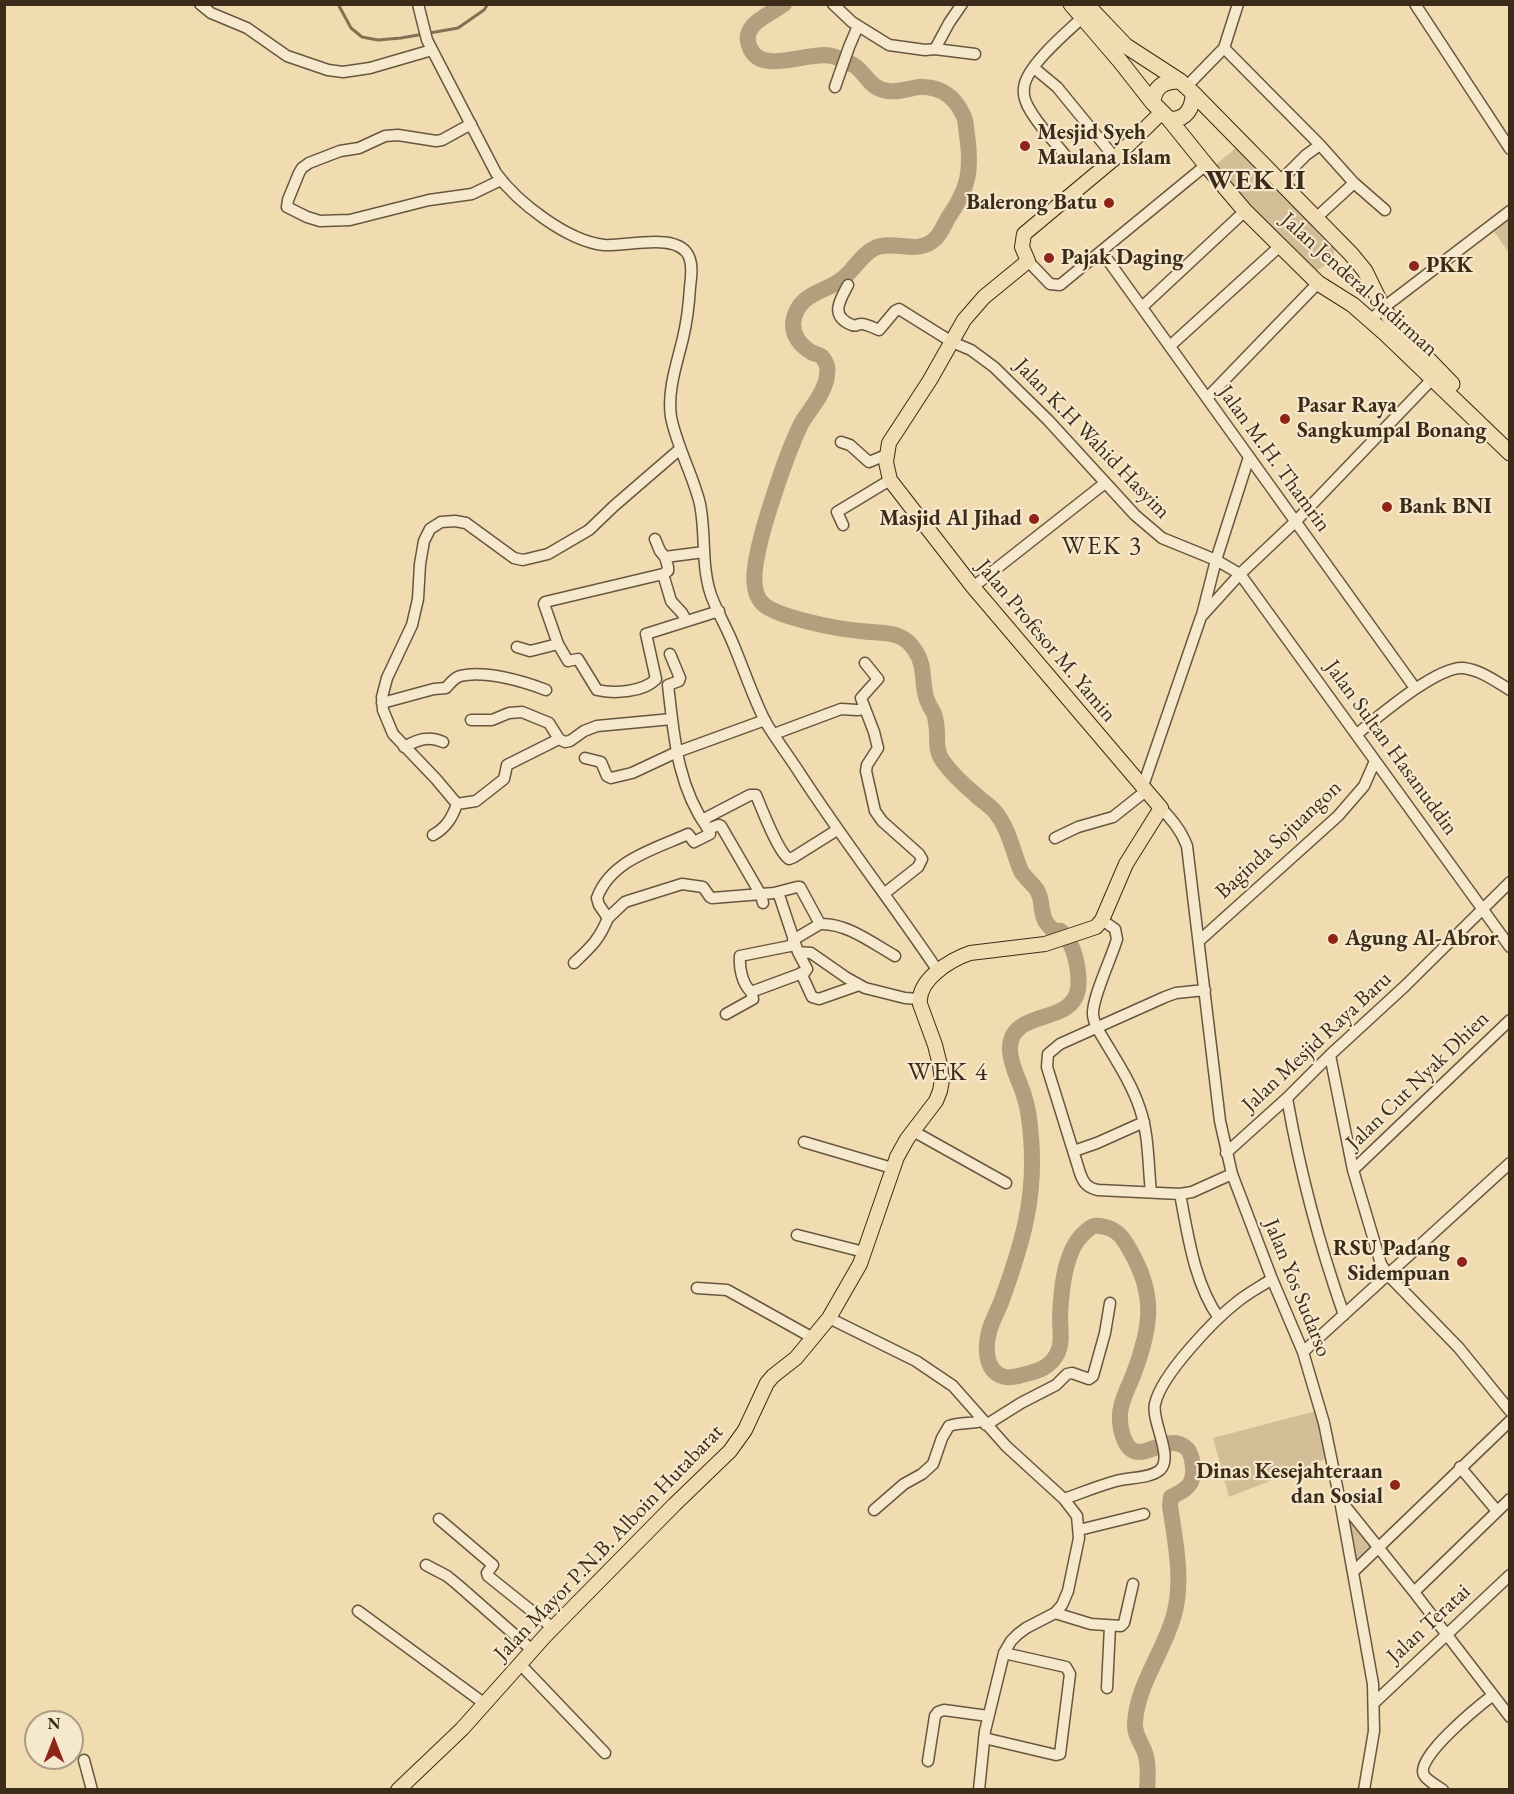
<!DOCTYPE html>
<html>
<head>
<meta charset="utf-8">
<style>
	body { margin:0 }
	#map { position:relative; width:1514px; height:1794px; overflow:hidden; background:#f1dbb1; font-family:"EB Garamond",serif }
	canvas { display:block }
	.frame { position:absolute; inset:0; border:6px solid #3b2b19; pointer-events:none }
	.north { position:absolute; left:24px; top:1710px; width:60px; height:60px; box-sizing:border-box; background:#f6e8cc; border:2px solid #ab9c84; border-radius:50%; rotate:0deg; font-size:16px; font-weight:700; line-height:24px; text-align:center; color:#3b2b19 }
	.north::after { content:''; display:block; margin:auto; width:21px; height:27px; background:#8f2418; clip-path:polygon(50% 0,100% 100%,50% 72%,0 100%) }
</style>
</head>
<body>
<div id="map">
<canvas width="1514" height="1794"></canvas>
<div class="frame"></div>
<div class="north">N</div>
</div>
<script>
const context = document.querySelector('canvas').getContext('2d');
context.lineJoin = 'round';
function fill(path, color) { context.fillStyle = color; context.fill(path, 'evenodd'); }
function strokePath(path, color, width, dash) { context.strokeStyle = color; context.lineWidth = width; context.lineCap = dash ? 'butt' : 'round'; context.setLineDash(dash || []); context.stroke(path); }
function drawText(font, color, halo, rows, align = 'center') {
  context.font = font + ' "EB Garamond",serif'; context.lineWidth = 4.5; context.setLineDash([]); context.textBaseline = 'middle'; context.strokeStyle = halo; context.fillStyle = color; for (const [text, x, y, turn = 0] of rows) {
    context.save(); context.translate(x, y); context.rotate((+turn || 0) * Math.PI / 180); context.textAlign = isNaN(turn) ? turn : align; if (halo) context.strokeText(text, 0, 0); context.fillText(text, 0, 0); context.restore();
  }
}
const green = new Path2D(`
	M1238,146L1335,245C1335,259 1327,266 1315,271L1211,169Z
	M1509,217V253L1493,230Z
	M1316,1411L1328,1458L1229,1497L1213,1438Z
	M1342,1506L1376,1547L1354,1568Z`);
const stream = new Path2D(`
	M338,4L351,28L362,37L378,40L401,38L458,28L484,10L488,4`);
const river = new Path2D(`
	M784,4C770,15 739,24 750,48C762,76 809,50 832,56C834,56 854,65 855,66C865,73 870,87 883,90C896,94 908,88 920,87C938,86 953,95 961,111C967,121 965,123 967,135C972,170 969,188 948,218C944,225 941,234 935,239C917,256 894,239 875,248C860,255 852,274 838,282C824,291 805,294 797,310C788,328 795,342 811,352C814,354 819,354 822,357C829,365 828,371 826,381C822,397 809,410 801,424C788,451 779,479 770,507C765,523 760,540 757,556C754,571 751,593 763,604C779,618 838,629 860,631C883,634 903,629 916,652C926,667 921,684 927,700C933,716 934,707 936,723C939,737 934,747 942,760C951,773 965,786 977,796C982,801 992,807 996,813C1009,829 1013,852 1021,871C1025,878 1032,883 1037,890C1044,901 1039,915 1048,925C1065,943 1054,919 1068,940C1076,952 1080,975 1078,989C1072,1027 1008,1007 1010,1051C1011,1068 1021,1083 1025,1099C1029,1111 1030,1124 1031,1137C1036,1197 1023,1241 1003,1297C999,1309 992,1320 989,1332C985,1347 985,1370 1002,1376C1009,1379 1019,1376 1026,1374C1039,1371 1050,1367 1057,1354C1063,1342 1060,1330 1060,1317C1061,1292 1064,1252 1083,1234C1092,1226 1093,1224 1105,1227C1119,1230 1124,1240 1131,1252C1156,1296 1151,1327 1134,1373C1130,1384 1123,1396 1121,1408C1119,1414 1120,1427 1122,1433C1134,1476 1163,1430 1185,1447C1193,1452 1195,1473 1191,1482C1187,1490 1178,1493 1171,1497L1170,1506C1175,1540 1183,1577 1175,1611C1166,1650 1137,1683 1135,1723C1134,1735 1142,1743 1145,1753C1149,1764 1148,1778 1147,1790`);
const minor = new Path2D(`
	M200,4L211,13L247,28L287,56L328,70L343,72L370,68L432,50
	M418,4L427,40L496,173C517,202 567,241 604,245C625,247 679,231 689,257C693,266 691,278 690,287C689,304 687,321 683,338C677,363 667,391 671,417C677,447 693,475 700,504C706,534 701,566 711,595C717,612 727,628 734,646C744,670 753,697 765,721C775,738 788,755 799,772C843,840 893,904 938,971
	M833,4L852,22L889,45L925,50L935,49L975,54
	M1415,4L1510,149
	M1224,48L1320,145L1354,183L1385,210
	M935,49L949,23L962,4
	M1034,68L1057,87L1115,158
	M1187,86L1224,48L1238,4
	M835,87L849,47L858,26
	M471,124L442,140L436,141L398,135L385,136L359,148L340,151L309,163L302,168L299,173L288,200L287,207L307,217L320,221L350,220L429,200L472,194L501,180
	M1065,155C1053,140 1039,126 1030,110C1026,104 1023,95 1024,88C1025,67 1068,31 1083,17
	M1280,181L1306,155L1320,145
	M1316,218L1354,183
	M1102,252L1415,688
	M1028,261L1050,284L1060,285L1206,165
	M848,285C840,300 829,316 852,325C858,327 855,324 861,324C867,324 874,328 879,330L895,311L899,309L952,342L971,350L994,367L1048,420L1135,515L1162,538L1216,560L1240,574L1510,947
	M1142,307L1245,211
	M1370,321L1383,308L1510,211
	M1170,346L1280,246
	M1207,398L1318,283
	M841,442L850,445L869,462L886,455
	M843,525L837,512L890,480
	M655,539L660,551L665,557
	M663,574L671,601L682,613L686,620
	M973,587L1105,483
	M1202,615L1216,560L1249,457
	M558,644L544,604L545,602L663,574L668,571V567L665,557L704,552
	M517,647L530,651L558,644L568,661L578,659L597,690C614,694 644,692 656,679L646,634L719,611
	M670,654L680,678L679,681L668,685C674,736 677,786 708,829L719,825L721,826L761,895L763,903
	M865,663L878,679L861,698L874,732L878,748L867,765L866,771L875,811L882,821L919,854L922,859L918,867L885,893
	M382,703L434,689L446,688C450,683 454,678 460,676C485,670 523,681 546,690
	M471,720H492L509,713L522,712L549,723L559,739L565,742L570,741L584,731L597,726L672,719
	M774,734L841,709L857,710L865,709
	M1357,734C1378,717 1437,666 1463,668C1481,670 1495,681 1510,690
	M404,747C417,740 429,735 443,742
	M585,758L601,762L607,776L611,778L632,773L677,752L765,720
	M457,804L476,801L504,779L507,765L559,739
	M1161,808C1172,820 1181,830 1187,846L1220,1121L1232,1174L1272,1279L1303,1352L1324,1423L1341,1506L1373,1684L1374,1731L1364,1790
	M702,820L750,795H756C762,809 778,852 789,859L794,857L837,830
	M433,835C446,828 452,818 457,804L436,779L393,734L383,710L382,697L387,678L412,625L418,599L420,564L424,541L430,529L441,522L455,521L466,523L514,558L523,560L548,554L589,530L614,506L680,449
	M1055,838L1078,827L1113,817L1142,794L1143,786L1201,617L1240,574L1296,521L1437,374
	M778,892L798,952L811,953L847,978L865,988L905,998L919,999
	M608,918L625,902L631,900L682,884L703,887L710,897L712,898L774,893L797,887H800L820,924C847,923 872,943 895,956
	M1102,920L1115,929L1117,939C1112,957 1092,998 1093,1014C1093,1019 1095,1023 1097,1028C1112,1054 1131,1081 1140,1109C1149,1135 1148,1165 1151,1192
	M793,940L820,924
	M1199,941L1338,816L1364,786L1375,761
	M795,945L740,956C739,968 742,983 751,992L805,972L807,969L798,952
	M574,963C591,947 599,940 608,918L599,905L597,898C611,860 655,849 688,834L694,842L710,834L708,829
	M801,973L812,997L819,999L859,985
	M1205,990L1176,993L1165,997L1060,1044L1048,1054L1047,1067L1080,1173C1083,1182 1087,1188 1098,1190L1180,1194L1192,1192L1232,1174
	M726,1014L753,999L751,992
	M1330,1055L1353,1170L1381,1264L1388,1275L1459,1348L1510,1411
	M1287,1098C1300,1172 1319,1244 1344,1315
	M913,1131L1006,1183
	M804,1142L892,1168
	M1074,1151L1097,1143L1144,1122
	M1226,1153L1287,1098L1330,1055L1405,986L1510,882
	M1353,1170L1510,1020
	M1180,1194C1188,1235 1194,1283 1219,1318
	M797,1235L864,1252
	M697,1288L727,1290L813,1338
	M829,1318L916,1361L953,1386L1006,1446L1064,1499L1077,1516L1079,1538L1068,1591L1062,1605L1055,1613L1026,1628L1018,1634L1011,1641L1004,1653L985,1731L979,1790
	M1303,1352L1510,1163
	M986,1425L1021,1403L1056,1385L1067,1374L1072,1373L1089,1379L1093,1376L1105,1333L1110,1303
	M1460,1467L1497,1511
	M1064,1499C1081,1493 1098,1486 1116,1481C1129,1477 1149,1479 1160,1470C1174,1457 1151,1421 1155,1404C1161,1375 1214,1320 1237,1302C1248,1293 1260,1287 1272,1279
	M1342,1502L1414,1592L1510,1717
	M874,1510L904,1484L922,1474L933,1464L942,1438L949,1426C960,1422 971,1424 983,1421
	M439,1519L493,1565L487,1573L488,1576L553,1628
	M1079,1530L1144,1514
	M426,1565L447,1576L458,1585L532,1650
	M1353,1572L1510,1421
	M1414,1592L1510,1499
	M358,1611L485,1704
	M1055,1613L1091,1624L1121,1626L1124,1623L1133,1584
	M520,1664L605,1753
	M1107,1688L1110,1626
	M1374,1703L1510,1575
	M984,1738L1056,1755L1060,1754L1070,1674L1066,1667L1004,1653
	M84,1760L92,1790
	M928,1761L935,1716L938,1712L944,1710L988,1716
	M1443,1790C1438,1786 1427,1781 1424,1775C1414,1758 1480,1705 1493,1695`);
const major = new Path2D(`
	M398,1790L462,1729L545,1636L674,1505L730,1451L745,1430L767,1383L773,1376L796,1358L829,1318L860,1264L897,1157L907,1139L936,1101L940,1091L942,1080L940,1065L935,1045L920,1004C917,980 950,960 970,953L1045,944L1096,927L1102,920L1126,864L1161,808L973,587L890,480L886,462L889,443L930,380L964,320L984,297L1028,261L1022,247L1024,234L1115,158L1162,112`);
const highway = new Path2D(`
	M1071,4L1120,61L1153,103L1169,119L1206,165L1245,211L1318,283L1353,305L1386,334L1510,453
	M1086,4L1126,46L1180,81L1193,93L1351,254L1365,271L1383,308L1395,325L1452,384
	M1153,103C1154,86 1164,81 1180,81
	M1169,119C1186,121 1193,108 1193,93`);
const markers = [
	[1025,146,6,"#8f2418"],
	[1109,203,6,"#8f2418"],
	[1049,258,6,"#8f2418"],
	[1414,266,6,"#8f2418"],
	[1285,419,6,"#8f2418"],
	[1387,507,6,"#8f2418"],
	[1034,519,6,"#8f2418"],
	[1333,939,6,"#8f2418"],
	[1462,1262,6,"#8f2418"],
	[1395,1485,6,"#8f2418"]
];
const poiNames = [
	["Mesjid Syeh",1037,133],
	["Maulana Islam",1037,158],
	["Balerong Batu",1097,203,"right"],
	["Pajak Daging",1061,258],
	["PKK",1426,266],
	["Pasar Raya",1297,406],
	["Sangkumpal Bonang",1297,431],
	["Bank BNI",1399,507],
	["Masjid Al Jihad",1022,519,"right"],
	["Agung Al-Abror",1345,939],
	["RSU Padang",1450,1249,"right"],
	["Sidempuan",1450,1274,"right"],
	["Dinas Kesejahteraan",1383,1472,"right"],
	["dan Sosial",1383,1497,"right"]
];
const streetNames = [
	["Jalan Jenderal Sudirman",1359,285,42],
	["Jalan K.H Wahid Hasyim",1092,439,46],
	["Jalan M.H. Thamrin",1274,459,54],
	["Jalan Profesor M. Yamin",1046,641,50],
	["Jalan Sultan Hasanuddin",1391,748,54],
	["Baginda Sojuangon",1279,840,-43],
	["Jalan Mesjid Raya Baru",1317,1042,-43],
	["Jalan Cut Nyak Dhien",1418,1081,-44],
	["Jalan Yos Sudarso",1297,1288,68],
	["Jalan Mayor P.N.B. Alboin Hutabarat",609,1543,-46],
	["Jalan Teratai",1429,1624,-43]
];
const quarterNames = [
	["WEK 3",1102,547],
	["WEK 4",948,1073]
];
const districtNames = [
	["WEK II",1256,181]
];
fill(green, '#d2bd97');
strokePath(stream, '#837155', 3);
strokePath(river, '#b39f7d', 16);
strokePath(minor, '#68573f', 13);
strokePath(major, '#3b2b19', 16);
strokePath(highway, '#3b2b19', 17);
strokePath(minor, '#f6e8cc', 10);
strokePath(major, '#f1dbb1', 14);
strokePath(highway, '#f1dbb1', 15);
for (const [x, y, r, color] of markers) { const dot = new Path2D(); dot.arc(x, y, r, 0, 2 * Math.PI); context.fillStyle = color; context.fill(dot); strokePath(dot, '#f6e8cc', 2); }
drawText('bold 22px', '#3b2b19', '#f6e8cc', poiNames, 'left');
drawText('22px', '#3b2b19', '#f6e8cc', streetNames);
context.letterSpacing = '1.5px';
drawText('26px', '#3b2b19', '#f6e8cc', quarterNames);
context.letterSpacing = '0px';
context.letterSpacing = '1.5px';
drawText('bold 28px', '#3b2b19', '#f6e8cc', districtNames);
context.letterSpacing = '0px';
</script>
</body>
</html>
